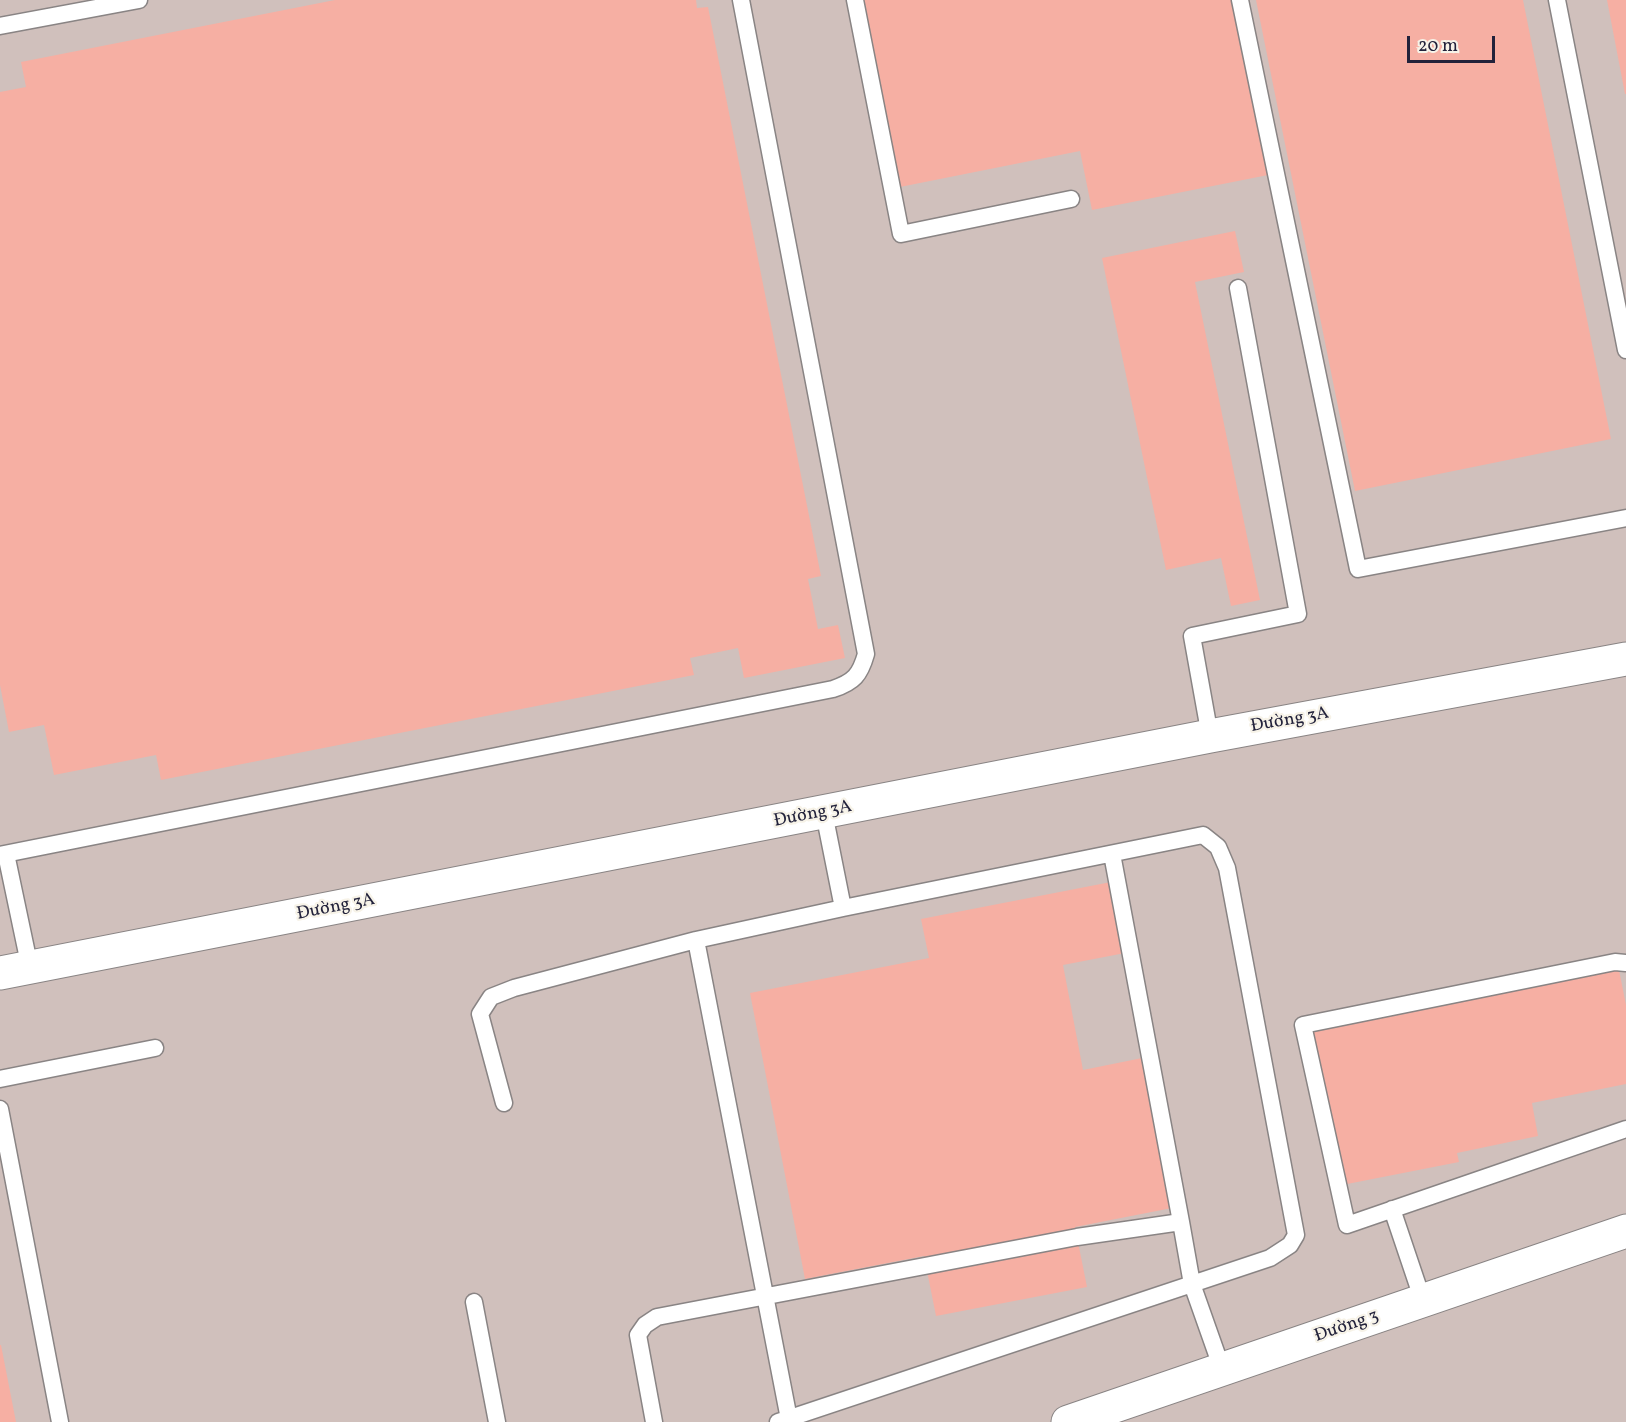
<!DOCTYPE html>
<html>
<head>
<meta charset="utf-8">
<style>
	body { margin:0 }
	#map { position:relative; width:1626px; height:1422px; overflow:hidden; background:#f0e7cd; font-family:Vollkorn,serif }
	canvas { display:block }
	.scale { position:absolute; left:1407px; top:36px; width:88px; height:27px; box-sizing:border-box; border:3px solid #22223b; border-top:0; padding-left:8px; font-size:18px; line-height:21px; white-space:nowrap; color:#22223b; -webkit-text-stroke:4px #f7f3e8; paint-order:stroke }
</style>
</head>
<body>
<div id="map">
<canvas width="1626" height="1422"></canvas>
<div class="scale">20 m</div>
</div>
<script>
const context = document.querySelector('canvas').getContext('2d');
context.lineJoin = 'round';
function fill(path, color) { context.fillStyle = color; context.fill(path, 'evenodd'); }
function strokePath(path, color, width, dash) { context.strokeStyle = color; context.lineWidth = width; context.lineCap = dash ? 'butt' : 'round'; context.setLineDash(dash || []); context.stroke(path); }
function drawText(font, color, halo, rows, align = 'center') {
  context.font = font + ' Vollkorn,serif'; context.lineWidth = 4.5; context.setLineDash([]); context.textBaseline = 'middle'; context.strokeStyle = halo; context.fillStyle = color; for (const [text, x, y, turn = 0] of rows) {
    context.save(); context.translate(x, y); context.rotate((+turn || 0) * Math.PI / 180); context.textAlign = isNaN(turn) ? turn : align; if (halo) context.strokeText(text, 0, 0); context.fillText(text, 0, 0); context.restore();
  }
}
const industrial = new Path2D(`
	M0,0H1626V1422H0Z`);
const building = new Path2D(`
	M335,0H696L697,8L708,7L821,576L808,579L818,629L838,625L845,658L744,678L738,648L690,658L694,675L161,780L156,755L54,775L44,725L9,732L0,685V92L26,87L21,62Z
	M862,0H1233L1268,175L1092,210L1080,151L900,187Z
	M1256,0H1523L1611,439L1355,491Z
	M1607,0H1626V94H1625Z
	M1235,231L1244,272L1195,282L1260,600L1231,606L1221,558L1166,570L1102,258Z
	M1111,882L1125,953L1063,965L1083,1070L1147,1057L1177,1207L1075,1227L1087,1287L936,1316L924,1256L805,1279L750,993L929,958L921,919Z
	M1618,965L1626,1005V1084L1532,1103L1538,1136L1457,1153L1459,1162L1337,1186L1307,1026Z
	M0,1345H1L16,1422H0Z`);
const lane = new Path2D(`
	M855,0L901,234L1071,199
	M1240,0L1358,569L1626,518
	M1557,0L1626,350
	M0,26L139,0
	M1210,736L1192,636L1298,614L1238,288
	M6,854L30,968
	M0,855L833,689C854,682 860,675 866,654L741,0
	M696,940L789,1419
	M1626,963L1615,962L1303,1025L1347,1225L1626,1129
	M0,1079L155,1048
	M504,1103L480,1014L491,997L514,988L696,940L843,908L824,813
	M0,1109L60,1422
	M1392,1209L1423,1301
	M1181,1222L1192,1284L1222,1369
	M474,1302L497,1422
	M654,1422L638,1335L645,1325L657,1317L1077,1237L1181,1222L1112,854
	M778,1422L1270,1258L1290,1245L1296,1235L1227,868L1218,847L1203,835L843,908`);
const street = new Path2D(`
	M0,973L1210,736L1626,659`);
const secondary = new Path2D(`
	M1068,1422L1626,1231`);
const streetNames = [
	["Đường 3A",1290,721,-10],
	["Đường 3A",813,815,-11],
	["Đường 3A",336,908,-11],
	["Đường 3",1347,1327,-19]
];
fill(industrial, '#d0c0bc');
fill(building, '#f6afa3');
strokePath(lane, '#898484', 19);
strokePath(street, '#898484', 35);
strokePath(secondary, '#898484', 35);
strokePath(lane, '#fff', 16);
strokePath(street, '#fff', 33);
strokePath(secondary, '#fff', 33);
drawText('18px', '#22223b', '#f7f3e8', streetNames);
</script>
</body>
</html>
